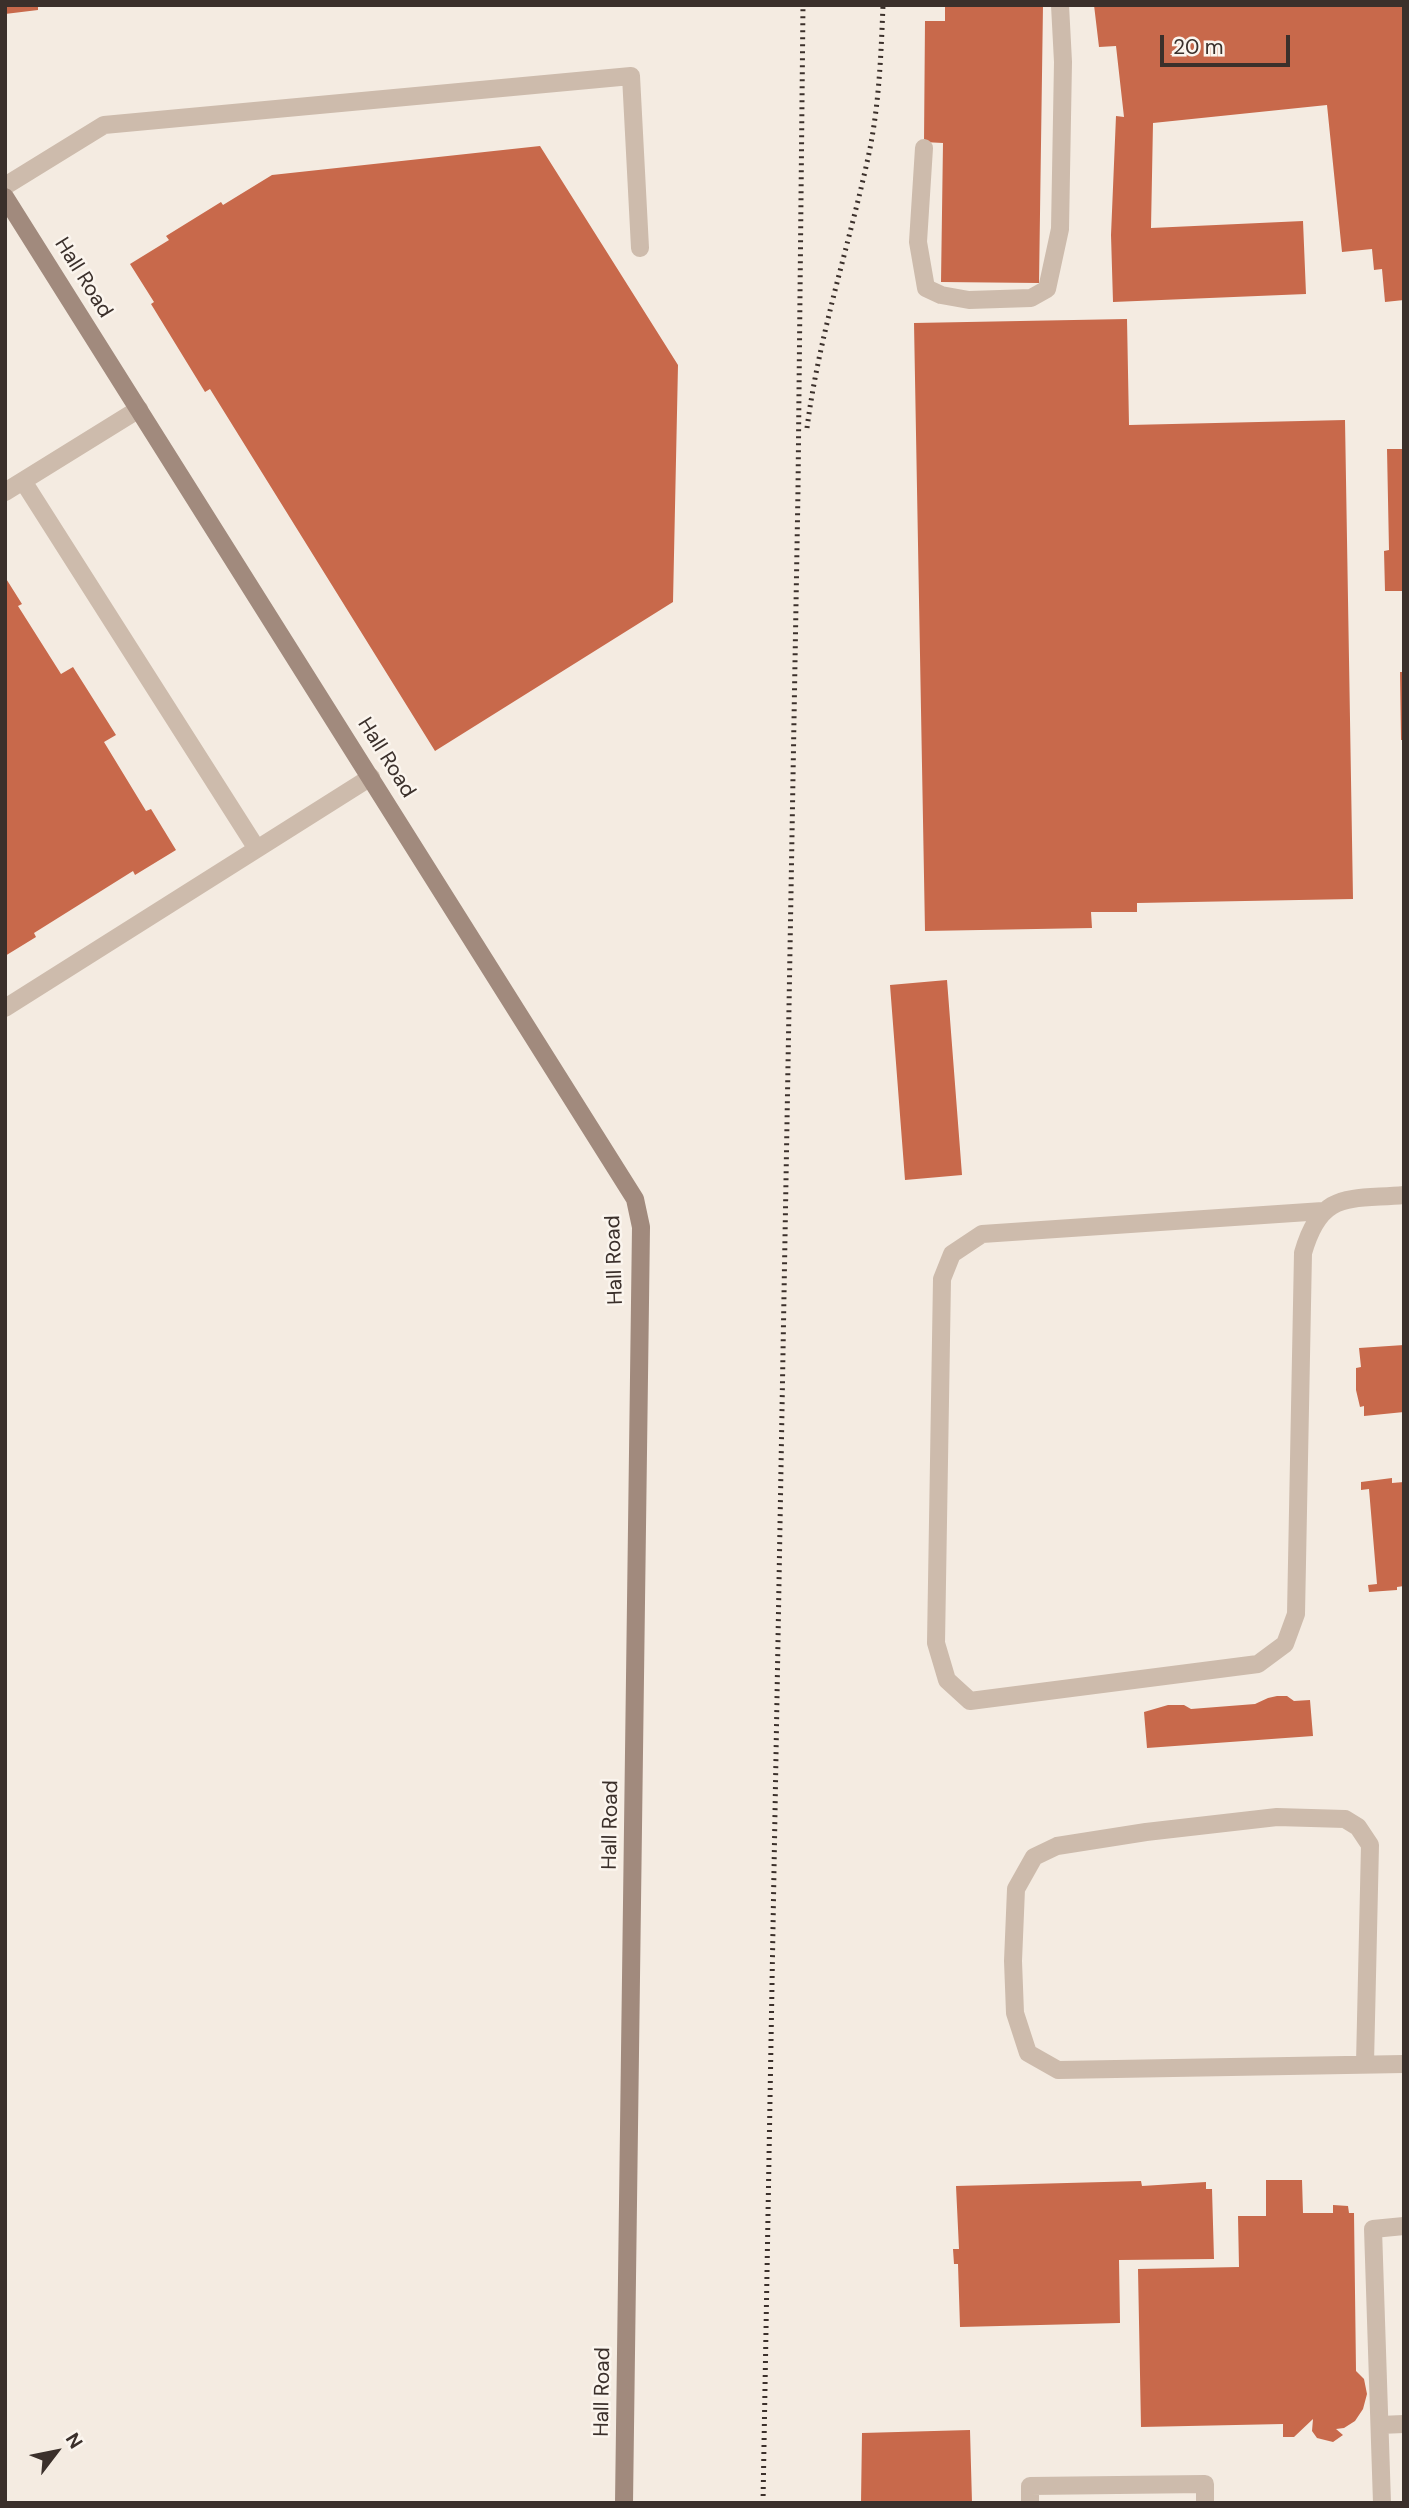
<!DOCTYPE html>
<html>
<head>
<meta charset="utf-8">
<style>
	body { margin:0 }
	#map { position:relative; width:1409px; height:2508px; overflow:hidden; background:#f4ebe1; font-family:"DM Sans",sans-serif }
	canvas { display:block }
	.frame { position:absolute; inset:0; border:7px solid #3b302b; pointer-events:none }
	.north { position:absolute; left:21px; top:2417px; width:70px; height:70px; -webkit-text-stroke:5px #fbf5ee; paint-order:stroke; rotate:58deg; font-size:19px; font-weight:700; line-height:28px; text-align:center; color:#3b302b }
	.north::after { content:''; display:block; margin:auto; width:24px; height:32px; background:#3b302b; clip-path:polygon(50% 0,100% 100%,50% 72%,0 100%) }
	.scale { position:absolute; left:1160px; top:35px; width:130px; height:32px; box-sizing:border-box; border:4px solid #3b302b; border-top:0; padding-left:9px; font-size:21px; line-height:24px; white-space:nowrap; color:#3b302b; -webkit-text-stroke:5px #fbf5ee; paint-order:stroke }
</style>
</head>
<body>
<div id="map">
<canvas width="1409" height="2508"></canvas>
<div class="frame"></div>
<div class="north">N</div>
<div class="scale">20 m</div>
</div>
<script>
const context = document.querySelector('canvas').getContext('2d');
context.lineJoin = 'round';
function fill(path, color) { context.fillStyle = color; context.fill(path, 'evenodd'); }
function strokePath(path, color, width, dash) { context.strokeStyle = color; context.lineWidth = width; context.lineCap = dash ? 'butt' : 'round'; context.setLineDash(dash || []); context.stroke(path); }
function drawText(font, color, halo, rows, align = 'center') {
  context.font = font + ' "DM Sans",sans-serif'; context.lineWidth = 5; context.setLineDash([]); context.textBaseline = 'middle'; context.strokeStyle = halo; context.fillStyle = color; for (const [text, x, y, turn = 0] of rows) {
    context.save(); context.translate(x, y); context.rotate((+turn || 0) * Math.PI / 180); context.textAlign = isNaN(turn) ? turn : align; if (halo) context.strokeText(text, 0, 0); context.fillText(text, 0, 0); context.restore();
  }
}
const building = new Path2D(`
	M5,5H38V10L5,14Z
	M945,5H1043L1039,283L941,282L943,143L924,142L925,21H945Z
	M1094,5H1404V49H1402L1404,67V300L1385,302L1382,269L1374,270L1372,249L1342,252L1327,105L1153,123L1151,228L1303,221L1306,294L1113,302L1111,235L1116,116L1124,117L1116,46L1099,47Z
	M540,146L678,365L673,602L435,751L210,389L205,392L151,304L154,302L130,264L169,240L166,236L221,202L223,205L272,175Z
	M1127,319L1129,425L1345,420L1353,899L1137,903V912H1091L1092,928L925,931L914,323Z
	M1387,449H1404V591H1385L1384,551L1389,550Z
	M5,577L22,604L18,606L61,674L73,667L116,735L104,742L146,811L151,809L176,850L135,875L133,871L34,933L36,937L5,956Z
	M1400,672H1404V740H1401Z
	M947,980L962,1175L905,1180L890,985Z
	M1404,1345V1412L1364,1416V1406L1360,1407L1356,1390V1368L1361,1367L1359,1348Z
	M1392,1478V1483L1404,1482V1586L1397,1587V1590L1369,1592L1368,1585L1377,1584L1369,1489L1361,1490V1482Z
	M1277,1696H1287L1294,1701L1310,1700L1313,1736L1147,1748L1144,1712L1168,1705H1184L1191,1709L1255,1704L1268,1698Z
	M1266,2180H1302L1303,2213H1333V2205L1348,2206L1349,2213H1354L1356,2371L1364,2379L1367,2394L1363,2409L1355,2421L1344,2428L1336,2429L1343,2435L1333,2442L1317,2438L1312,2431L1313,2419L1294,2437H1283V2424L1141,2427L1138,2269L1239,2267L1238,2216H1266Z
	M1141,2181L1142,2186L1206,2182V2189H1212L1214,2259L1119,2260L1120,2323L960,2327L958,2264H954L953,2249H959L956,2186Z
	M970,2430L972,2503H861L862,2433Z`);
const lane = new Path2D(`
	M924,148L918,242L926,288L941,295L969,300L1031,298L1047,289L1060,229L1063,62L1060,5
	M5,186L104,125L631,76L640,248
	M23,481L257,849
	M5,492L139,409
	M5,1008L371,777
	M1323,1211L982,1234L952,1254L942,1279L936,1643L947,1680L970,1701L1258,1664L1285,1644L1296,1614L1303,1253C1321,1190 1348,1200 1404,1195
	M1365,2063L1370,1845L1358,1827L1345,1819L1277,1817L1146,1832L1057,1846L1034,1857L1016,1889L1013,1961L1015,2013L1028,2053L1058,2070L1404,2064
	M1380,2425L1404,2424
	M1030,2503V2486L1205,2484V2503
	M1382,2503L1373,2229L1404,2226`);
const secondary = new Path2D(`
	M5,197L635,1199L641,1227L624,2503`);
const rail = new Path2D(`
	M807,428C819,336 848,249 868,158C879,108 881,56 883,5
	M763,2503L798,490L803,5`);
const streetNames = [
	["Hall Road",83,278,58],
	["Hall Road",386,758,58],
	["Hall Road",615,1260,-92],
	["Hall Road",611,1825,-89],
	["Hall Road",603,2392,-89]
];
fill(building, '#c8694b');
strokePath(lane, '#cdbbac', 18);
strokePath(secondary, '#a18a7d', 18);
strokePath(rail, '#3b302b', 5, [2, 5]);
drawText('21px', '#3b302b', '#fbf5ee', streetNames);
</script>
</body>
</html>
